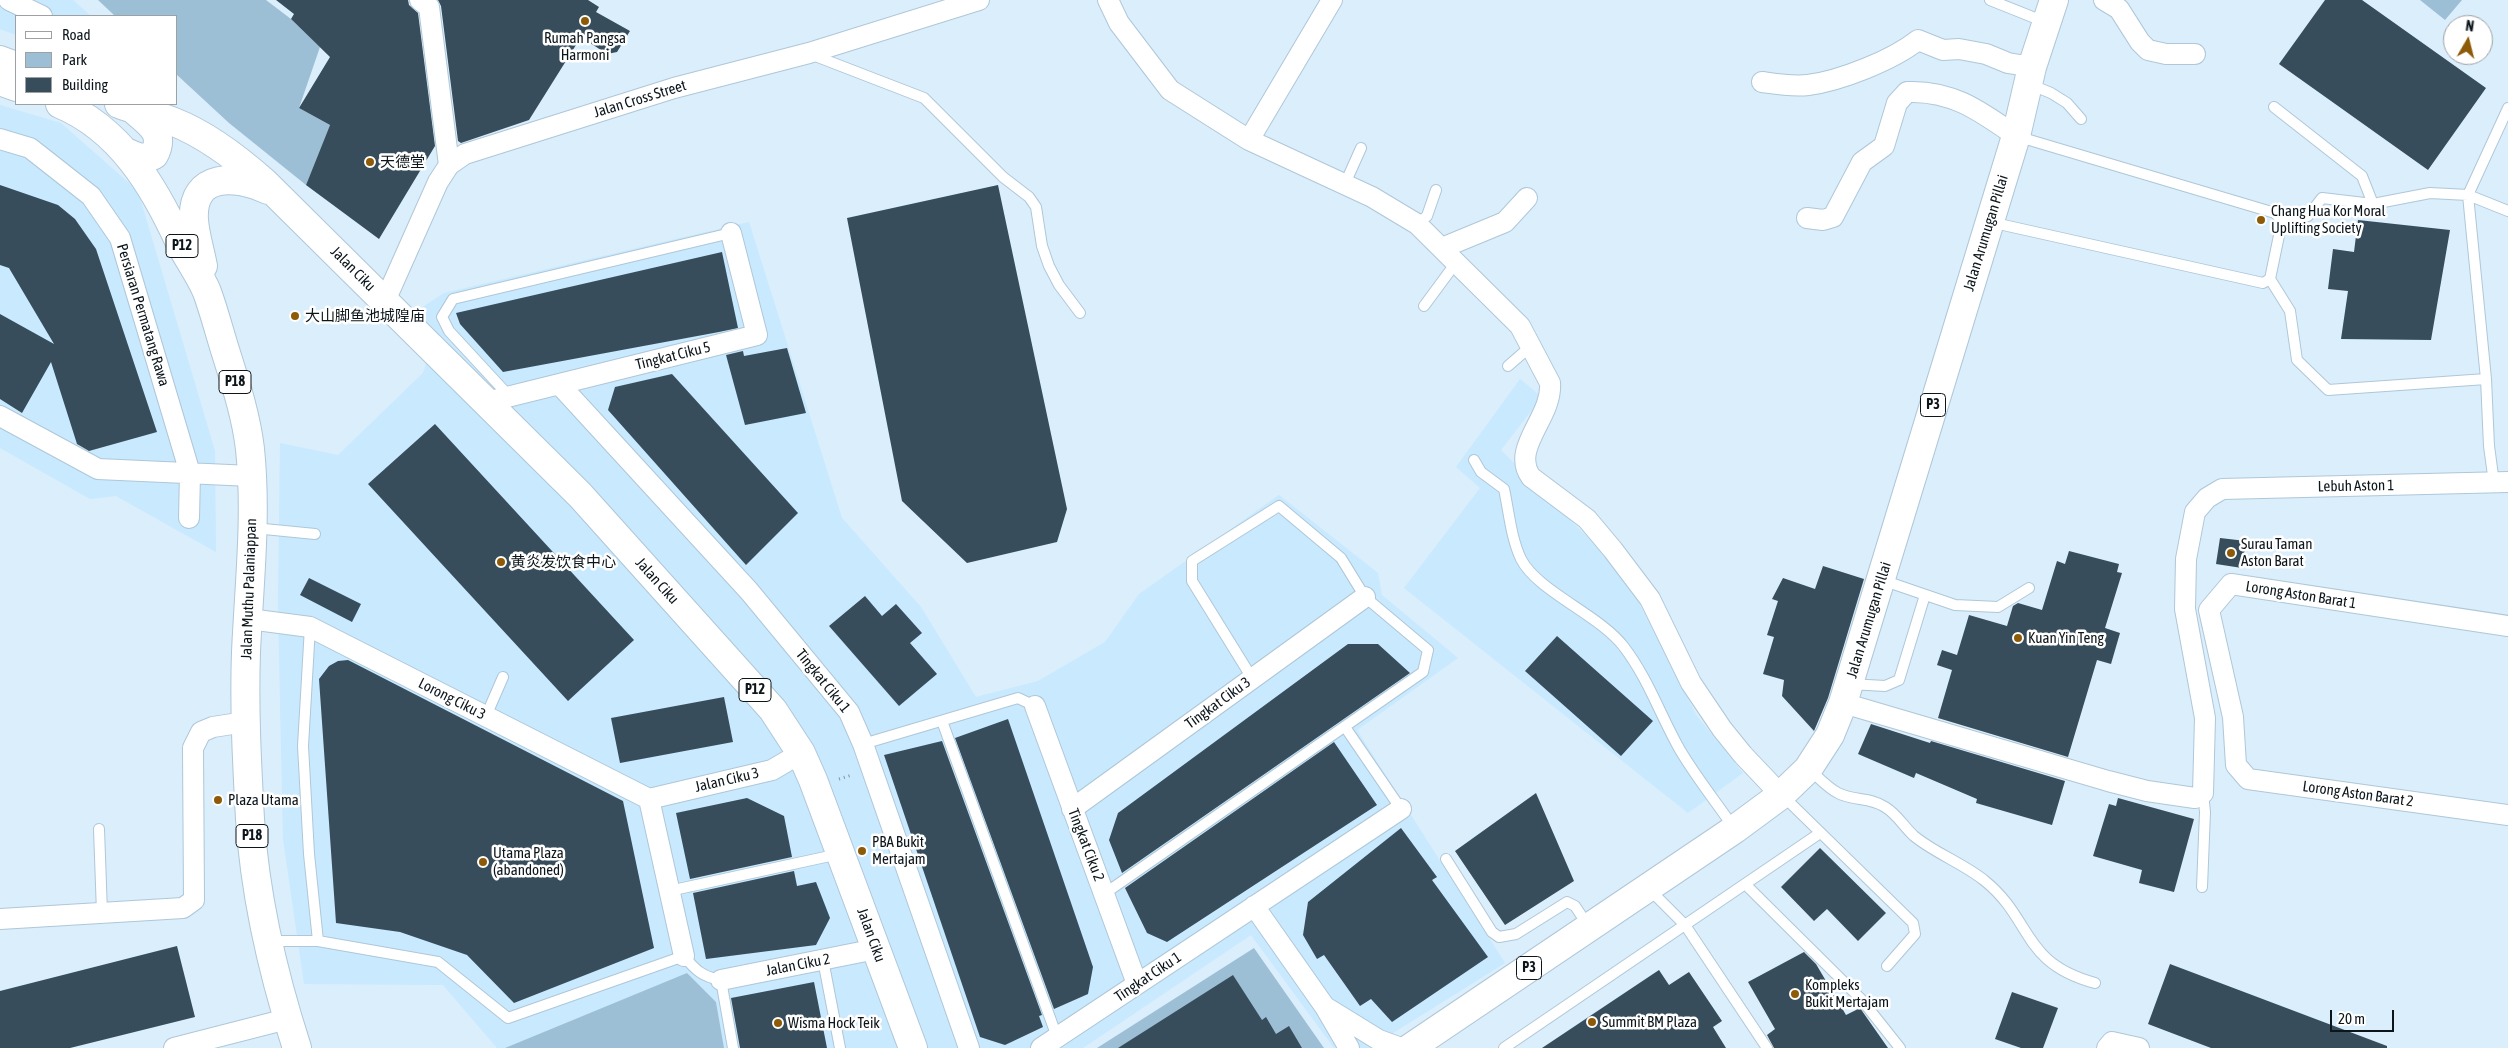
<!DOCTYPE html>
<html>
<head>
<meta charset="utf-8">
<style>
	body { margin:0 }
	#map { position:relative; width:2508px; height:1048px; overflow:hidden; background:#daeefc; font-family:"Asap Condensed",sans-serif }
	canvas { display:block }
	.legend { position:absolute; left:15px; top:15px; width:162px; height:90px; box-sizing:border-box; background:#fff; border:1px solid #9ea1a3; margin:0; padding:6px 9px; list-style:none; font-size:15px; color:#0c151a }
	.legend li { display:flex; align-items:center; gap:10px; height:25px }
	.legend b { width:25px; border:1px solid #9ea1a3 }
	.north { position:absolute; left:2443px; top:15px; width:50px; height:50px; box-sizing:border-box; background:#fff; border:1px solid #9ea1a3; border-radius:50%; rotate:8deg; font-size:14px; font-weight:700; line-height:20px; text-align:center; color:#0c151a }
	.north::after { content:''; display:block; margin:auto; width:18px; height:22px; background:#8d5a07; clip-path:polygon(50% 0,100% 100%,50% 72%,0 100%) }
	.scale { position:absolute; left:2330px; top:1010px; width:64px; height:22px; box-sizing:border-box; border:2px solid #0c151a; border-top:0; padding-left:6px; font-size:15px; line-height:18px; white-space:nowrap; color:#0c151a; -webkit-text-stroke:4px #fff; paint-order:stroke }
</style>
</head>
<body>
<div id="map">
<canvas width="2508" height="1048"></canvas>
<ul class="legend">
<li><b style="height:6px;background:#fff"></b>Road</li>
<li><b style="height:14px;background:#9dbfd5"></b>Park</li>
<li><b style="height:14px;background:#374d5b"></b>Building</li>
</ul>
<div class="north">N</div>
<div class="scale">20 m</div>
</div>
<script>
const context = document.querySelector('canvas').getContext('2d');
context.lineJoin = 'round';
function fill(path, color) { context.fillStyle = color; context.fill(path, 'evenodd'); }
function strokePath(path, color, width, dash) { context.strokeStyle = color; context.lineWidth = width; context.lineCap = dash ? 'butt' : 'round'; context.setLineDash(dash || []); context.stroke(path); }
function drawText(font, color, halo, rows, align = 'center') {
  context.font = font + ' "Asap Condensed","Noto Sans SC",sans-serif'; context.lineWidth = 5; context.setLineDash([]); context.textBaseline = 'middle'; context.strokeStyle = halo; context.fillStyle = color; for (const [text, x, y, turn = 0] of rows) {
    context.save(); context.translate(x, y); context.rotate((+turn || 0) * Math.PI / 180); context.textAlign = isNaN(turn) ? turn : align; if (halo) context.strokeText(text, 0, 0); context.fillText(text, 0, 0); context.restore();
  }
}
const built = new Path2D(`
	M0,0H73L91,16H16V35L0,29Z
	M0,105L61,123L138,191L215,451L216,552L116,496L90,499L0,448Z
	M749,222L842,518L921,607L976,697L1038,681L1105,642L1139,594L1279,495L1378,573L1382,595L1458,658L1357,730L1505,963L1369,1048H1334L1251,935L1083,1048H724L716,1002L687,974L505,1048H497L443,985L304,984L283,839L278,608L280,443L338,455L423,373L435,336L415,312L444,293Z
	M1520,379L1542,397L1501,450L1625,575L1697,716L1743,773L1688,813L1404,588L1480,488L1456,467Z`);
const green = new Path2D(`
	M98,0H266L291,19L320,47L299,108L330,125L306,185L229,123L176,74V16H115Z
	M2420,0H2462L2445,20Z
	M1254,948L1324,1048H1097Z
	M687,973L716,1002L724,1048H505Z`);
const building = new Path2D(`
	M276,0H408L409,5L418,13L435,146L379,239L306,185L330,125L299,108L330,57L291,19L294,14Z
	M438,0H588L599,7L596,12L630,31L617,52L607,54L581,37L529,120L461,143L458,141L441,6Z
	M2325,0H2362L2486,88L2428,170L2279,64Z
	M0,185L58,205L75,219L96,249L157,432L89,451L77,444L51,362L22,413L0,399V314L54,344L9,268L0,265Z
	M998,185L1067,509L1057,542L967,563L902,501L847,218Z
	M2358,220L2450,230L2431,340L2341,339L2348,291L2328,289L2333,249L2354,252Z
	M722,252L738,328L719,332L503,372L460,324L456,313Z
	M787,348L806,413L745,425L726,355L743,351L744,356Z
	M672,374L798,513L746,565L608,410L615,387Z
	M435,424L634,640L568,701L368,484Z
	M2220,538L2246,541L2242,568L2216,564Z
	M2069,551L2119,564L2117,572L2122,573L2105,628L2120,633L2111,664L2097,660L2068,757L1938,718L1952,670L1937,665L1942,650L1957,655L1969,615L2007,626L2013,606L2018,603L2042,610L2057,561L2065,564Z
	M1823,566L1864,579L1828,698L1814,731L1782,696L1784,680L1763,674L1774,637L1767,635L1778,601L1772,599L1783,578L1815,589Z
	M309,578L361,604L352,622L300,595Z
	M865,596L882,616L896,604L922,633L910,643L937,674L899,706L829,626Z
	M1557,636L1653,721L1621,756L1525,671Z
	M1348,644H1378L1410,673L1122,873L1109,840L1118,813Z
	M348,660L623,801L654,948L514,1003L467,955L400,932L336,923L319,679L329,666L338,661Z
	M724,697L733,742L620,763L611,718Z
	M1008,719L1093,967L1088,994L1054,1009L955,738Z
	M1871,724L1930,743L1931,741L2065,781L2052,825L1976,803L1977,799L1916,773L1914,778L1858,754Z
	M942,741L1042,1015L1039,1016L1043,1027L1005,1045L980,1037L884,755Z
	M1334,742L1377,805L1167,942L1147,933L1125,888Z
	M1536,793L1574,881L1505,925L1455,851Z
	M747,798L784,816L792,857L690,879L676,813Z
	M2118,798L2194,819L2174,892L2139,883L2142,870L2093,856L2109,804L2116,806Z
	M1401,828L1437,877L1432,880L1488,957L1392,1022L1371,999L1360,1006L1324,955L1317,959L1303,935L1308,902Z
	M1820,848L1886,913L1858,941L1827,909L1814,921L1781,887Z
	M794,871L797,886L816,882L830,918L816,945L706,959L693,893Z
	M177,946L195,1017L70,1048H0V991Z
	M1804,952L1816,964L1846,1015L1860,1008L1888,1048H1774L1767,1035L1775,1029L1748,982Z
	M2170,964L2387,1046V1048H2211L2148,1024Z
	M1659,970L1669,985L1689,972L1722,1021L1713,1027L1726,1048H1542Z
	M1233,975L1262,1020L1266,1017L1276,1034L1289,1026L1302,1048H1118Z
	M814,982L827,1048H740L731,998Z
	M2012,992L2058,1008L2043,1048H2021L1995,1039Z`);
const path = new Path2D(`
	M839,779L852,775`);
const lane = new Path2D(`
	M1990,0L2045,22
	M810,54L924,98L1003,177L1029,197L1036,207L1042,246L1049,266L1059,285L1080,313
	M2029,84L2051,93L2067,103L2081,119
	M2274,107L2362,176L2373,204
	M1342,183L1348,177L1361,148
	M2282,221L2308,216L2322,198L2373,204L2430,193L2468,195L2508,211
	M1990,222L2263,283L2270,279L2282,221L2275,213L2016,136
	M1417,224L1427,216L1436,190
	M2270,279L2290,311L2297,360L2328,390L2486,379L2489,446L2494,483
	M1424,306L1455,264
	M1508,366L1531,346
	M2486,379L2468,195L2508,108
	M510,397L449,331L442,317L453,299L731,233
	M1474,460L1481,472L1504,489C1509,512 1511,538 1521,559C1537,591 1600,615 1624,647C1649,680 1660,715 1680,750C1696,777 1716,802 1734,828
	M254,528L315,534
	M1882,580L1955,605L1998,607L2029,588
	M310,627L303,746L309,854L318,941
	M1850,684L1885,686L1899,680L1925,595
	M486,716L503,677
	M942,721L1057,1037
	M1345,727L1401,809
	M863,744L1018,698L1035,706
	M1809,769C1818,777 1828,788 1838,793C1853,801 1871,797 1885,807C1897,814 1904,827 1914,836C1936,854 1963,863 1985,881C2033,920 2021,963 2095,983
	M1782,795L1913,923L1915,934L1887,966
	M99,829L102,913
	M1446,859L1492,932L1499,937L1516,934L1567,902L1575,906L1589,927
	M1745,884L1861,999L1900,1048
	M2202,887L2205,812L2203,793
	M1649,889L1685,925L1767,1048
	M669,891L839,854
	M1104,894L1423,672L1428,650L1365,597L1341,558L1279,506L1192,561V581L1252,678
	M269,941H318L438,962L508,1018L684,956C695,970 703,977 721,980L733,1048
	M823,960L840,1048
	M1504,1048L1820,833`);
const street = new Path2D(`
	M9,0L42,16
	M420,0L429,7L449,165
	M1108,0L1119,23L1170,90L1249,140L1372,197L1417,224L1520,326L1550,383C1553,417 1510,448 1531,477L1587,519L1613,550L1650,599L1691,683L1722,729L1743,755L1781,795
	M2104,0L2119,9L2140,42L2148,50L2166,54H2195
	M1762,82C1776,84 1793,87 1808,85C1840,81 1893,60 1918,40L1943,50L1959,49L1986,54L2008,63L2032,67
	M0,139L30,148L91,196L120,238L190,473L189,518
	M1249,140L1332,0
	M1807,218L1823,220L1833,217L1862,162L1884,146L1897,103L1907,92C1952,90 1980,111 2016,136
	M1442,248L1505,222L1527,198
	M385,301L438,182L449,165L465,154L674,88L809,53L979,0
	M559,384L749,591L849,712L863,744L969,1048
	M487,402L757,335L731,233
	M0,416L98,469L251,476
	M249,619L310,627L649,799
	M2508,626L2231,584L2209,610L2233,717L2236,765L2248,779L2508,815
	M1843,703L2108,781L2147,791L2195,798L2203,793L2205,718L2185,609L2186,559L2195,512L2207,498L2222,489L2508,482
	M1035,706L1137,984
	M649,799L684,956
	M649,799L772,770L801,753
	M1072,809L1365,597
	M1254,906L1325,1007L1349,1048
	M0,919L183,908L194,900L193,748L201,732L213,727L245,722
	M721,980L876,949
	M1327,1008L1379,1040L1401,1048
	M174,1048L287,1019
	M1041,1048L1401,809
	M2107,1048L2112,1042L2139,1048`);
const primary = new Path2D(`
	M0,60L16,66
	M0,81L16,87
	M60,104C120,129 154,186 180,243C188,259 200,275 207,292C214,311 219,331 225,350C235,382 246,415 250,449C257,516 249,585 246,652C244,708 247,764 250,819C255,897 273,974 297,1048
	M119,104C137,111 157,115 174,122C207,135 238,159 264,182L580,495L773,710L801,753L813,780L913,1048
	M126,152C136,157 143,160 154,155C166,133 149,123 134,110
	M203,266C200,250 195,235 194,220C191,172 236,175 268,190
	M1410,1048L1735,829L1781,795L1808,769L1830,735L1843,703L2016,136L2032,67L2054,0`);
const markers = [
	[585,21,5,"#8d5a07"],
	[370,162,5,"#8d5a07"],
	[2261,220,5,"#8d5a07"],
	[295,316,5,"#8d5a07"],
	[2231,553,5,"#8d5a07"],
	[501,562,5,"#8d5a07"],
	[2018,638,5,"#8d5a07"],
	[218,800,5,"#8d5a07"],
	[862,851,5,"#8d5a07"],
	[483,862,5,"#8d5a07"],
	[1795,994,5,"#8d5a07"],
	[1592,1022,5,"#8d5a07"],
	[778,1023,5,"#8d5a07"]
];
const shields = [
	[182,246,32],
	[235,382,32],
	[1933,405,25],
	[755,690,32],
	[252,836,32],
	[1529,968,25]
];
const shieldNames = [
	["P12",182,246],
	["P18",235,382],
	["P3",1933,405],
	["P12",755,690],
	["P18",252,836],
	["P3",1529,968]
];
const poiNames = [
	["Rumah Pangsa",585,38,"center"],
	["Harmoni",585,55,"center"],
	["天德堂",380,162],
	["Chang Hua Kor Moral",2271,211],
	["Uplifting Society",2271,228],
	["大山脚鱼池城隍庙",305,316],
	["Surau Taman",2241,544],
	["Aston Barat",2241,561],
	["黄炎发饮食中心",511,562],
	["Kuan Yin Teng",2028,638],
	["Plaza Utama",228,800],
	["PBA Bukit",872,842],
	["Mertajam",872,859],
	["Utama Plaza",493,853],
	["(abandoned)",493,870],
	["Kompleks",1805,985],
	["Bukit Mertajam",1805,1002],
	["Summit BM Plaza",1602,1022],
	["Wisma Hock Teik",788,1023]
];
const streetNames = [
	["Jalan Cross Street",640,99,-17],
	["Jalan Arumugan Pillai",1986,233,-73],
	["Jalan Ciku",353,269,45],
	["Persiaran Permatang Rawa",143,315,73],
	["Tingkat Ciku 5",673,356,-14],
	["Lebuh Aston 1",2356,486,-1],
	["Jalan Ciku",657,581,48],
	["Jalan Muthu Palaniappan",249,589,-88],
	["Lorong Aston Barat 1",2301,595,9],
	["Jalan Arumugan Pillai",1869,620,-73],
	["Tingkat Ciku 1",823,681,51],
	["Lorong Ciku 3",452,699,27],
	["Tingkat Ciku 3",1218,703,-36],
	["Jalan Ciku 3",727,780,-13],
	["Lorong Aston Barat 2",2358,794,8],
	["Tingkat Ciku 2",1086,845,69],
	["Jalan Ciku",871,935,70],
	["Jalan Ciku 2",798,965,-11],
	["Tingkat Ciku 1",1148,977,-34]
];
fill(built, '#c8e9fe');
fill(green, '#9dbfd5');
fill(building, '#374d5b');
strokePath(lane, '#afc7d8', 12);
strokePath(street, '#afc7d8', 22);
strokePath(primary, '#afc7d8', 30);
strokePath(path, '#85949e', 3, [1, 4]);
strokePath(lane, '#fff', 10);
strokePath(street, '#fff', 20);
strokePath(primary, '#fff', 28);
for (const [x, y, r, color] of markers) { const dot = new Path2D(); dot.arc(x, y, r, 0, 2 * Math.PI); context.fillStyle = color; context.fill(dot); strokePath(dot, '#fff', 2); }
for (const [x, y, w] of shields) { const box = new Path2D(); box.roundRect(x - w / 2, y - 11.5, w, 23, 4); context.fillStyle = '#fff'; context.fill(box); strokePath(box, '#0c151a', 1); }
drawText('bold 14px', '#0c151a', null, shieldNames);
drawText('15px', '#0c151a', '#fff', poiNames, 'left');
drawText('15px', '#0c151a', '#fff', streetNames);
</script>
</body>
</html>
